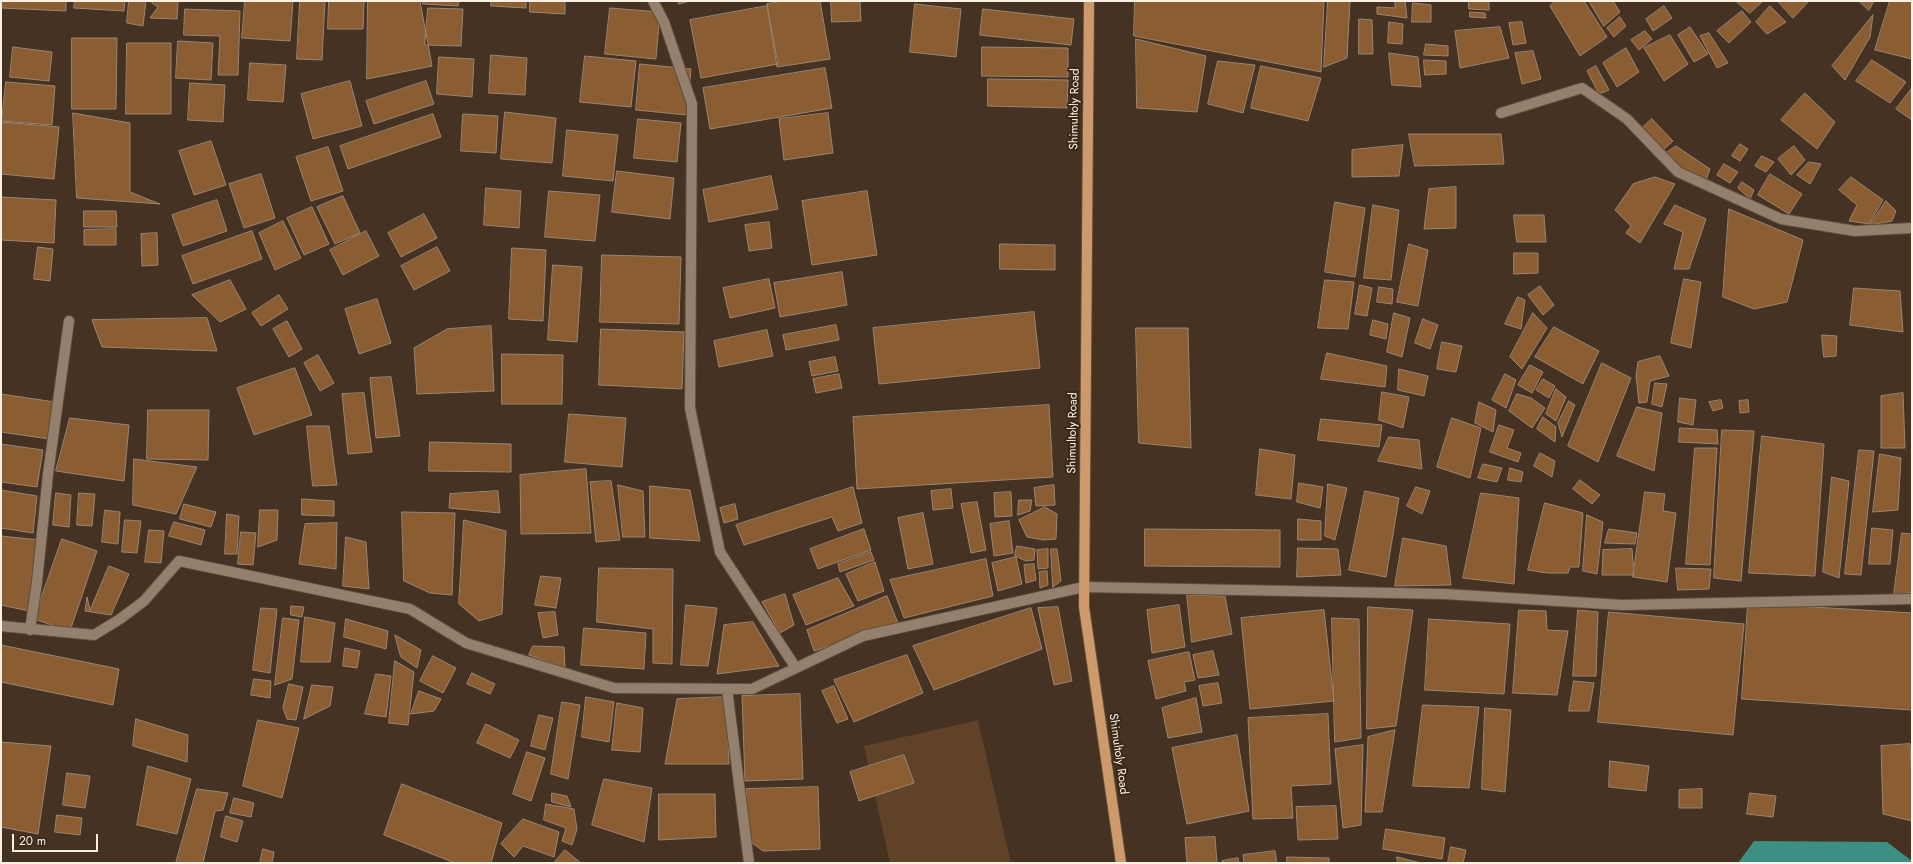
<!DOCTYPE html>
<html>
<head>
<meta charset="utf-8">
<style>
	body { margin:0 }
	#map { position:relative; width:1913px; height:864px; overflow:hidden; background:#453222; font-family:Jost,sans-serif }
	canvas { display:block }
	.frame { position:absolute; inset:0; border:2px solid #fdf1e6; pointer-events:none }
	.scale { position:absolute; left:12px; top:834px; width:86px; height:18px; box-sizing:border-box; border:2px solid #fdf1e6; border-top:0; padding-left:5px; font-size:12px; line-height:14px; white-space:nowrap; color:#fdf1e6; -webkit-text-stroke:3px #3a2818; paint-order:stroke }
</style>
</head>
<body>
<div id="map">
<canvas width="1913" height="864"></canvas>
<div class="frame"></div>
<div class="scale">20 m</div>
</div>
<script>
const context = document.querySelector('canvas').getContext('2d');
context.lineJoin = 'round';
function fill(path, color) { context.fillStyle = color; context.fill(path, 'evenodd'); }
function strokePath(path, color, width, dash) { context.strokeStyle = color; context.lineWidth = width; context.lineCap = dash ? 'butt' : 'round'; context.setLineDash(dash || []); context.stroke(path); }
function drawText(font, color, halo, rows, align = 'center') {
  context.font = font + ' Jost,sans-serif'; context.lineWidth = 4; context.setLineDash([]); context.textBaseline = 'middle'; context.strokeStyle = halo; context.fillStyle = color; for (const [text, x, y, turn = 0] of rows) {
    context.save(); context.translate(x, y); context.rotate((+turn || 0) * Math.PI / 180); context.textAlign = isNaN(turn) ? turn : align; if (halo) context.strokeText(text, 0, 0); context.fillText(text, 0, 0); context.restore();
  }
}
const green = new Path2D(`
	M978,720L1011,863H890L864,746Z`);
const water = new Path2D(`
	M1754,841L1887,842L1912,861V863H1738Z`);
const building = new Path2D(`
	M1,1H66V11L1,8Z
	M75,1H125L124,11L74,8Z
	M129,1H146L143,26L127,23Z
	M153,1H178L177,19L150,18L158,7L152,3Z
	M245,1H293L290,41L242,38Z
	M300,1H325L322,60L297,59Z
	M329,1H364L363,29H328Z
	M368,1H420L432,66L367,79Z
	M423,1H459L458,6L423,4Z
	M491,1H526V8L491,6Z
	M530,1H565V14L530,12Z
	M678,1H690L679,4Z
	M785,1H820L830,59L777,67L767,4Z
	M831,1H860L861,21L832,22Z
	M1135,1H1324L1321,72L1134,36Z
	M1328,1H1350L1347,58L1324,67Z
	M1395,1H1405L1407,18L1377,14V7L1395,8Z
	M1469,1H1489V10L1469,9Z
	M1555,1H1584L1607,37L1580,56L1550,6Z
	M1589,1H1613L1620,12L1604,26Z
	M1736,1H1763L1750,13Z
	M1778,1H1809L1793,18Z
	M1859,1H1874L1869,10Z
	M1890,1H1912V59L1875,50Z
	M1413,3L1431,5V22H1412Z
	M915,4L961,9L956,57L910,52Z
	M767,6L778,64L701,78L690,20Z
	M1664,6L1672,18L1653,31L1646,19Z
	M1770,6L1786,22L1767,34L1756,22Z
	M428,8L463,9L461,46L425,45Z
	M610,8L660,12L656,59L605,54Z
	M185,9L240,11L238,75H218L220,36L184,35Z
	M983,9L1074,19L1071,45L980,35Z
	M1742,11L1751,22L1729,43L1717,31Z
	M1470,12L1485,13L1486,18L1470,17Z
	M1873,15L1870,37L1845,80L1832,66Z
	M1620,17L1626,26L1614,37L1607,28Z
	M1359,19L1372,20L1373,54H1359Z
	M1389,22L1403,24L1402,44L1388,43Z
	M1522,22L1526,43L1513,45L1509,23Z
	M1500,27L1509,58L1460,68L1455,31Z
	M1690,27L1708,54L1694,62L1678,35Z
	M1645,31L1652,39L1639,50L1631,40Z
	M1709,33L1728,63L1717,68L1700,36Z
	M1670,35L1688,64L1664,81L1644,48Z
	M72,38H117L116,109H72Z
	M1136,39L1206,56L1197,112L1137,108Z
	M178,41L213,43L211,80L176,78Z
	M127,43H171V114H126Z
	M1426,44L1448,46V56L1424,55Z
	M13,47L52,52L49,81L10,77Z
	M982,47L1068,48V77L982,76Z
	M1626,48L1639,72L1617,87L1603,63Z
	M1533,51L1541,79L1522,84L1515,53Z
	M1389,53L1418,57L1421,87L1392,85Z
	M491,55L527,58L525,95L489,93Z
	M585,56L636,61L631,107L580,102Z
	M439,57L474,59L472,97L437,94Z
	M1424,60L1446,61V74L1425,75Z
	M1872,60L1906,82L1890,103L1856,81Z
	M1218,61L1255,65L1243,113L1208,104Z
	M250,63L286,65L283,102L248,100Z
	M640,64L691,69L687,115L636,110Z
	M1261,66L1321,78L1308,121L1251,108Z
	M1596,66L1609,90L1599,94L1587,71Z
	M825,68L832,108L710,129L703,88Z
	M988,79L1068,80L1067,108L988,106Z
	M350,81L362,126L313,139L301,94Z
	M426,81L434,104L374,124L366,101Z
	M6,82L55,86L52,125L2,121Z
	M190,83L225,85L223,122L188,120Z
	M1912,88V120L1896,109Z
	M1805,93L1835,122L1817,149L1781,120Z
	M505,112L556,118L552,163L501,159Z
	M73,113L130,123V192L160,204L77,198Z
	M828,113L833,153L784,160L779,119Z
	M433,114L441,137L348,169L340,146Z
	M463,114L498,116L496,153L461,151Z
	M638,119L681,123L677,162L634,158Z
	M1652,119L1673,141L1661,152L1642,128Z
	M1,122L59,127L54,179L1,174Z
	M567,130L618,135L613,181L563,176Z
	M1409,134H1501L1504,164L1415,166Z
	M211,141L226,185L194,195L179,151Z
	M1740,144L1748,149L1740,161L1732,156Z
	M1403,145L1399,176L1352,177V150Z
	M1676,146L1710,169L1705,183L1680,171L1665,154Z
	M1794,146L1805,160L1791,175L1778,159Z
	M328,147L343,191L311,201L296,157Z
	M1762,156L1774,162L1766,172L1755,166Z
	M1809,162L1821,164L1810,184L1797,175Z
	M1724,164L1738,172L1730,183L1717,175Z
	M617,171L674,178L670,219L612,212Z
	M261,174L275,218L244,228L229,184Z
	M1770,174L1802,194L1789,214L1758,195Z
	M771,176L778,209L709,222L703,190Z
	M1655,177L1675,184L1640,243L1626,233L1631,226L1615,210L1633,184Z
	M1851,177L1883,200L1869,224L1849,221L1857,205L1839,190Z
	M1742,182L1754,190L1750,199L1738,188Z
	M1456,187V228L1424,229L1429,189Z
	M486,188L521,191L519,228L484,225Z
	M549,191L600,195L595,241L545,237Z
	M867,191L877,255L812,265L802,201Z
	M343,196L360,233L335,244L317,207Z
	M1,197L56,200L54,243L1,240Z
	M217,200L227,231L183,246L172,215Z
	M1886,201L1896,211L1892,221L1870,225Z
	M1335,202L1365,208L1355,277L1325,272Z
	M1373,205L1399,210L1391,280L1364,278Z
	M1675,205L1706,219L1689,269H1674L1683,232L1664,224Z
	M312,207L329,244L304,255L287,218Z
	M1729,209L1803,240L1787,302L1754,309L1723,297Z
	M84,211H116L117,227H84Z
	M424,214L437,238L401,257L388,233Z
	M1514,215H1544L1546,242H1517Z
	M283,221L301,258L275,270L259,233Z
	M769,222L772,248L749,251L745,225Z
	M116,229V245H84V230Z
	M252,231L262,259L193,284L182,256Z
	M366,231L379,256L343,275L330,250Z
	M157,233L158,265L142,266L141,234Z
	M1000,244L1055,245V270L1000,269Z
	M1409,244L1428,250L1418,306L1397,302Z
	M38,247L53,249L50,281L34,279Z
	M437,247L450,271L414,290L401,266Z
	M512,248L546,250L543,321L509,319Z
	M1514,253H1538V273L1514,274Z
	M602,255L681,257L679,324L600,322Z
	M553,265L582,267L577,342L548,340Z
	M842,272L847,305L780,317L774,283Z
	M769,279L775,308L730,318L723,288Z
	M1684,279L1701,282L1691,348L1671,343Z
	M230,280L246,309L220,322L192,295Z
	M1325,280L1354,282L1348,329L1318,328Z
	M1360,285L1372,288L1367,316L1355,314Z
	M1540,286L1554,305L1543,315L1528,295Z
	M1379,287L1393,289L1392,304L1377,302Z
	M1854,288L1900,291L1903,332L1850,325Z
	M279,295L288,309L261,326L252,313Z
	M1518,297L1525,300L1521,329L1505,324Z
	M377,299L391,343L359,354L345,309Z
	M1034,312L1040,368L879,384L873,328Z
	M1394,313L1410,318L1402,357L1387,352Z
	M1533,313L1547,328L1522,369L1510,357Z
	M207,318L217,351L102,347L92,320Z
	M1423,319L1438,325L1430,349L1415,343Z
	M1373,320L1388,324L1386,339L1370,335Z
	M287,321L302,349L289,357L273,329Z
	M836,325L839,340L786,350L783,335Z
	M491,326L494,391L417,394L414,348L447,329Z
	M1554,327L1599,351L1583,384L1535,357Z
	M1136,328H1188L1191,448L1139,443Z
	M601,329L684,332L682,389L599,385Z
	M767,330L773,356L719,367L714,341Z
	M1822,335L1837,336L1836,356L1824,357Z
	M1442,342L1462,346L1456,372L1437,369Z
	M1327,353L1387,366L1385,387L1321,379Z
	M502,354L563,355L562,404H502Z
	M318,355L334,383L320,391L304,363Z
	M1660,356L1669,376L1650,381L1647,402L1639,403L1636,376L1638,362Z
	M835,357L838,371L812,376L809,362Z
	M1602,363L1631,378L1598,462L1568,446Z
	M1530,365L1543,372L1532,393L1518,385Z
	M295,368L312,415L254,435L237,388Z
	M1399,369L1428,376L1424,396L1398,390Z
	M839,374L842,388L816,393L813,379Z
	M1505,374L1516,380L1506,408L1492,400Z
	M391,377L400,436L376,438L370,378Z
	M1543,379L1555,386L1549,398L1536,390Z
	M1655,383L1667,384L1662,407L1652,404Z
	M1556,389L1566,397L1556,421L1546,414Z
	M1382,392L1409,397L1403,428L1379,420Z
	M364,393L372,452L348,454L342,394Z
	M1903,393L1905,448H1881V396Z
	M1,394L55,402L49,439L1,432Z
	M1517,394L1531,398L1545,408L1532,428L1509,411Z
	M1680,398L1696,400L1693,425L1678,422Z
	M1721,400L1723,408L1713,411L1709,402Z
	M1748,400L1749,412L1740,413L1739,401Z
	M1569,401L1575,405L1562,437L1558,423Z
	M1479,402L1496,410L1493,432L1475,423Z
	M1049,405L1053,477L857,489L853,417Z
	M1637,407L1662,413L1654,471L1617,456Z
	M148,410H209L208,460L147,459Z
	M569,414L626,418L622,467L565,462Z
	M1543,417L1556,427L1555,442L1537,429Z
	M70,418L129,425L124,481L56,471Z
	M1452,418L1481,428L1470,478L1437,467Z
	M1321,419L1382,425L1379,447L1318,440Z
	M1499,425L1514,430L1507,448L1521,453L1518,462L1490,452Z
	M307,426H329L337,485L313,486Z
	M1680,428L1717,430L1718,444L1679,442Z
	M1722,430L1754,431L1741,581L1714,578Z
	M1762,436L1824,444L1815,576L1749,573Z
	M1389,437L1419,440L1422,469L1378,461Z
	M430,442L511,444V472L429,471Z
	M1,444L43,450L37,487L1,482Z
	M1695,448H1717L1710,565L1686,564Z
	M1260,449L1295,455L1291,499L1256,495Z
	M1859,450L1874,451L1861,575L1845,574Z
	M1540,453L1555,461L1552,477L1534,466Z
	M1880,454L1901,458L1898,510L1873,512Z
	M134,459L197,467L176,514L133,505Z
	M1483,464L1502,468L1497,482L1478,478Z
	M1510,468L1523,472L1521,482L1508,480Z
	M586,469L591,533L521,534L520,475Z
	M1832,477L1849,481L1839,578L1823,572Z
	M1580,480L1600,495L1592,504L1573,489Z
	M611,481L620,540L596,542L590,482Z
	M1299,483L1323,487L1320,508L1297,502Z
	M1328,484L1347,488L1335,540L1325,536Z
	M618,485L643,491L645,537H623Z
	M1054,485L1055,505L1036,506L1034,488Z
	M650,486L690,490L700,541L650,538Z
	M853,487L862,523L838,531L832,517L744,545L736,525Z
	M1416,487L1430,491L1422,514L1407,506Z
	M951,489L953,508L933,510L931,491Z
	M1,490L37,496L33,533L1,528Z
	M498,491L500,513L449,508L450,494Z
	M1365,491L1399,498L1386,577L1349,570Z
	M1011,492L1012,516L995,517L994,493Z
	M1645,492L1665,494L1663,511L1676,513L1667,582L1633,577Z
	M56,493L71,495L69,527L53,525Z
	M79,493L95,494L92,526L77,525Z
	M1481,493L1519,498L1514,584L1463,578Z
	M302,499L334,501V516L302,515Z
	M1019,500H1032L1030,511L1018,515Z
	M977,502L986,550L971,553L961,504Z
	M1545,503L1583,513L1579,567H1570L1568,573H1547L1528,570Z
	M184,504L216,512L211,527L180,519Z
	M735,504L738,519L724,523L720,508Z
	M1045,507L1057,514L1056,539L1044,540L1027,537L1019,520Z
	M105,510L120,512L118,544L102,542Z
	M260,510H278L277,540L258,547Z
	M402,512L455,513L452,595L430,593L404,581Z
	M923,513L933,564L908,569L898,518Z
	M227,514L239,516L237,554H225Z
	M1587,515L1603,522L1597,574L1583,571Z
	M1298,519L1321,521V540H1298Z
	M125,520L141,521L137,553L122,552Z
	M464,520L506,531L502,614L479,621L459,604Z
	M1009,521L1013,553L994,556L990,524Z
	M174,522L205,530L201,545L169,536Z
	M337,523L336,569L299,564L305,524Z
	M1872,528L1893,530L1890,564H1869Z
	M864,529L871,550L818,569L810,549Z
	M1145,529L1280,530V567L1145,566Z
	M1609,529L1637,533L1635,544L1605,543Z
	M149,530L164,531L161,563L145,562Z
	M241,532L256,533L253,565L238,564Z
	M1902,533L1912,534V593L1894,594Z
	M1,536L40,540L29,611L1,605Z
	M346,537L366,542L369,589L343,586Z
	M1403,538L1446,546L1451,585L1395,586Z
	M62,539L97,551L70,631L34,619Z
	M1017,546L1035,549L1034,560L1026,561L1015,556Z
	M1298,548L1338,549L1341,575L1297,577Z
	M1048,549V568L1038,569L1037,550Z
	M1051,549H1057L1061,581L1053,587Z
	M1632,549L1634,575H1602L1603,550Z
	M871,552L874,560L840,572L838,564Z
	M1016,557L1022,584L998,591L992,563Z
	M986,559L993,596L904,618L890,580Z
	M875,562L884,591L858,601L846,574Z
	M1034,564L1036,580L1026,583L1024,565Z
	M109,566L129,574L111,615L85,611L87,597L90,610Z
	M599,568L673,569L672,664L653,663V629L597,622Z
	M1676,568L1711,569L1709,589L1678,590Z
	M1047,571L1048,585L1040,588L1039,572Z
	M541,576L561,578L556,608L535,605Z
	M838,578L854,606L806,625L793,595Z
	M785,594L794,625L780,633L762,602Z
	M1187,595L1225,596L1232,634L1192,642Z
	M887,596L898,623L814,651L807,630Z
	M1748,603L1912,613V710L1742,699Z
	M686,605L717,608L708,666L681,665Z
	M1179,605L1185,647L1152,653L1147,610Z
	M291,606L304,607L302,617L291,615Z
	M1058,607L1072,681L1054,685L1038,608Z
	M1368,607L1413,610L1396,726L1367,729Z
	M261,608L277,609L270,673L253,670Z
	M1031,608L1042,649L934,690L913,646Z
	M1324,610L1334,701L1250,709L1241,618Z
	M1519,610L1546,611L1547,630L1568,631L1557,695L1513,693Z
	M1578,610L1598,612L1596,676H1573Z
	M555,612L558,635L543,638L538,613Z
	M1609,612L1744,624L1733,735L1598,722Z
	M305,617L335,623L330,662H301Z
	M283,618L299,620L292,679L275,685Z
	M1332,618L1359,619L1361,738L1335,742Z
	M346,619L388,631L386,649L344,637Z
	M1429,619L1510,624L1504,694L1425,690Z
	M753,622L779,666L717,674L724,625Z
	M584,628L646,633L644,669L581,665Z
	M395,635L421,650L417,668L401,657Z
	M1,645L119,669L113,705L1,682Z
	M533,646L564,647L565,668L529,655Z
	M345,648L360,651L357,668L343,666Z
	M1213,651L1219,675L1198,678L1193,655Z
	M1189,652L1195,680L1184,682L1186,691L1156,699L1148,661Z
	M907,655L923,693L854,722L834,680Z
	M433,656L456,668L443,693L420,681Z
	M395,661L414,672L408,725L389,723Z
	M472,673L495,684L490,694L467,684Z
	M376,674L391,676L386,717L365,714Z
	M254,679L271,681L270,698L251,695Z
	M1574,681L1594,683L1589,711H1569Z
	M1218,683L1222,703L1203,706L1199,686Z
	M289,684L303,687L296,720L287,719L283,708Z
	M312,685L333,687L330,706L304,719Z
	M834,686L848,719L837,723L822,691Z
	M419,691L441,699L434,711L411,714Z
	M800,694L803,779L745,781L742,696Z
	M586,697L614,702L609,742L582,737Z
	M727,697L729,764H665L677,699Z
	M1196,698L1202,732L1168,738L1162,708Z
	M562,702L580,705L568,779L551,774Z
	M617,703L643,708L640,752L612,750Z
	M1423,705L1479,707L1469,788L1413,786Z
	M1485,708L1511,710L1505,792L1482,789Z
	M1328,714L1331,784L1291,786L1293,818L1253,819L1248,718Z
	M539,715L553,718L545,750L531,746Z
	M136,719L188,735L187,762L133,746Z
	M258,720L299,728L282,798L243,786Z
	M486,724L519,740L510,758L477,743Z
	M1395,730L1382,812H1365L1368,737Z
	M1237,735L1249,811L1187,824L1172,748Z
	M1,742L51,746L38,834L1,827Z
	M1910,744L1912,779V821L1883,814L1881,746Z
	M1363,745L1361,825L1343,828L1335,749Z
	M527,752L545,758L531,801L513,794Z
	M904,755L914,783L859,801L850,772Z
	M1610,761L1649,766L1646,791L1609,787Z
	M148,766L191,779L177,834L137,825Z
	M67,773L90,776L85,808L63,805Z
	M604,779L652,788L644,842L592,825Z
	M402,784L502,823L491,863H455L384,835Z
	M818,787L820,849L763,851L747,839L746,789Z
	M197,789L228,793L223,810L215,811L203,863H176Z
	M1702,789V808H1679V790Z
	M552,793L567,796L571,807L552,802Z
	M1750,793L1776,796L1773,817L1747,814Z
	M659,794H715L716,837L659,840Z
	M234,798L254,803L251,817L230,813Z
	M546,804L574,809L577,829L572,845L562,841L566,828L544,820Z
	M1336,806L1338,839L1298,840L1296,807Z
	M57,815L82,818L80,835L55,832Z
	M226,816L243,821L237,842L221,837Z
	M523,819L559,832L554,857L523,846L514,857L501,844Z
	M1386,829L1445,838L1442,859L1383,849Z
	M1215,837L1217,863H1187L1185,838Z
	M1451,847L1466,850L1463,863H1448Z
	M263,849L274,852L272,863H260Z
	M565,850L581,863H554Z
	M1275,851L1277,863H1244L1243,855Z
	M1287,857L1329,858V863H1287Z
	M1397,857L1421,863H1398Z
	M1238,858L1239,863H1223L1222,861Z`);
const street = new Path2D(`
	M653,1L664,22L692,104L690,408L720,552L796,668
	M1501,113L1582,88L1627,119L1678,172L1781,219L1855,231L1912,228
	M1,626L94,635L120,619L144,601L179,561L410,609L466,643L614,688L752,689L863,636L1084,587L1445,594L1622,605L1912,599
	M30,630L37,582L48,474L69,321
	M727,689L749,863`);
const primary = new Path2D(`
	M1089,1L1084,607L1121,863`);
const streetNames = [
	["Shimultoly Road",1075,109,-89],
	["Shimultoly Road",1073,433,-89],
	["Shimultoly Road",1118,754,82]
];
fill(green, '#5f4227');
fill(water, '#3b8f83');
fill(building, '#8a5d32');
strokePath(building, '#9b8572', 1);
strokePath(street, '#5d4e3f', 12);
strokePath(primary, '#5d4e3f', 12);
strokePath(street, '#95806d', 10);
strokePath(primary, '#ce9a6b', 10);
drawText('12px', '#fdf1e6', '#3a2818', streetNames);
</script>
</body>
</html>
